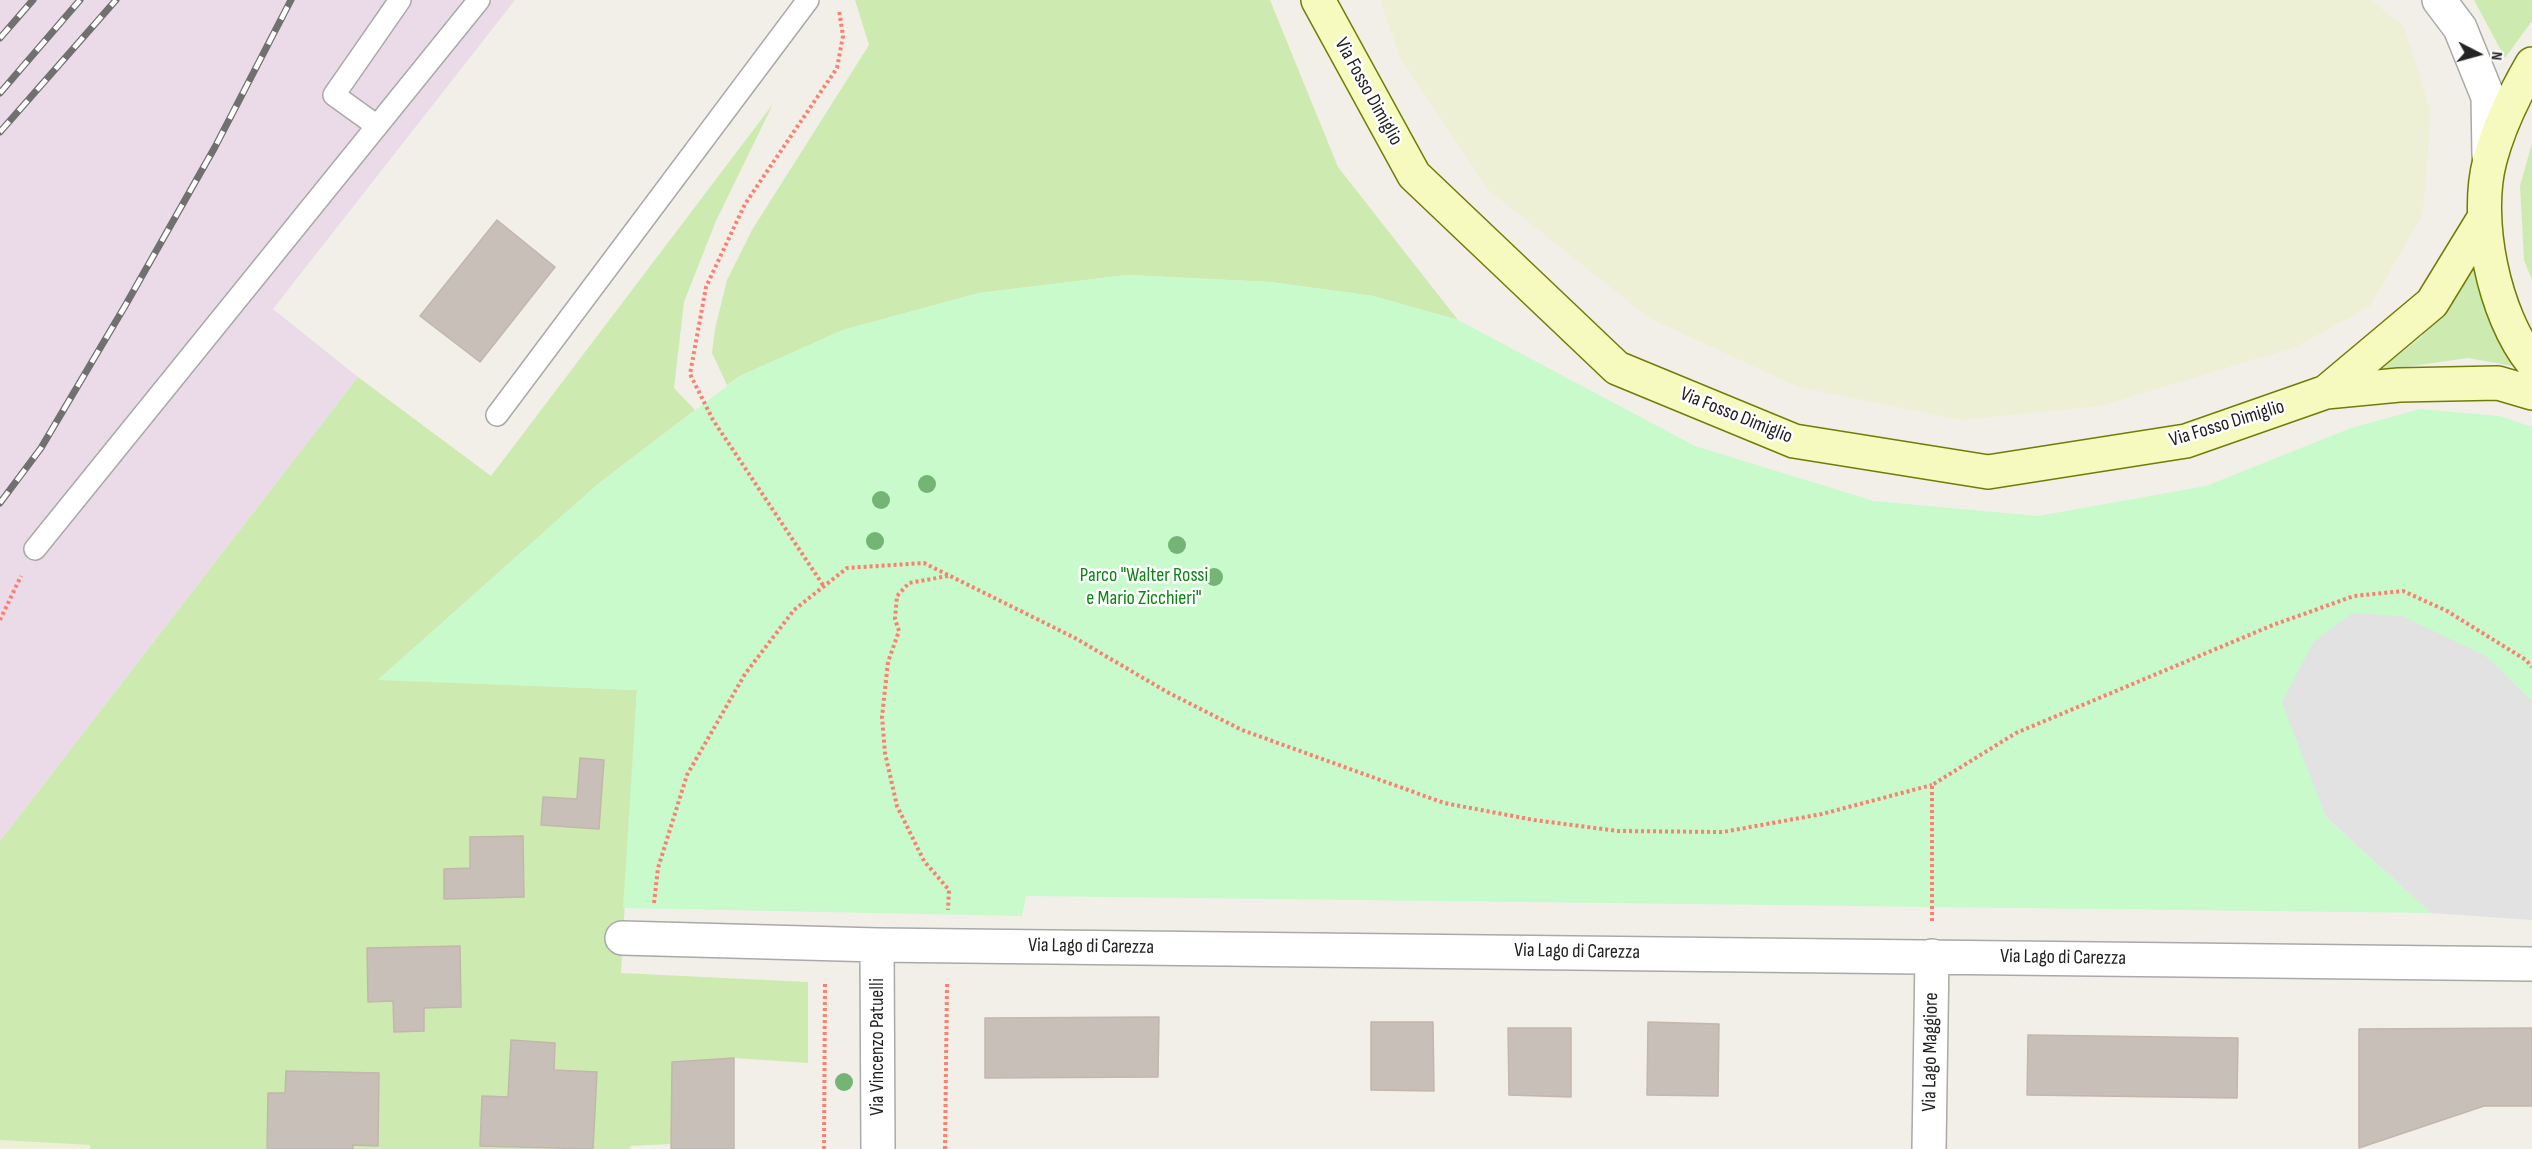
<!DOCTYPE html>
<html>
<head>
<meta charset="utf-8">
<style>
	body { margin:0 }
	#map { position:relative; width:2532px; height:1149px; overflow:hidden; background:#f2efe9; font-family:"Sofia Sans Condensed",sans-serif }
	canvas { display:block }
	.north { position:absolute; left:2448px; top:24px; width:60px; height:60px; -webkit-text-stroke:4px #fff; paint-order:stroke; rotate:96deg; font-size:16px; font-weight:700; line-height:24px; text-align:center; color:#222 }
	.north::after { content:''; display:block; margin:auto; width:21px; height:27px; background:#222; clip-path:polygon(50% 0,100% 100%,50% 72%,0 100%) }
</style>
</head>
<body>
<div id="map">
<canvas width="2532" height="1149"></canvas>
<div class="north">N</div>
</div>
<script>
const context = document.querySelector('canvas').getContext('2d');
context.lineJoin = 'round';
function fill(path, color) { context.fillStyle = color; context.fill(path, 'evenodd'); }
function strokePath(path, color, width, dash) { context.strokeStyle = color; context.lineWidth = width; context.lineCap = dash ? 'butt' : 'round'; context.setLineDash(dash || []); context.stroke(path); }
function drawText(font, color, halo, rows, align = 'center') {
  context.font = font + ' "Sofia Sans Condensed",sans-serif'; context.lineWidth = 5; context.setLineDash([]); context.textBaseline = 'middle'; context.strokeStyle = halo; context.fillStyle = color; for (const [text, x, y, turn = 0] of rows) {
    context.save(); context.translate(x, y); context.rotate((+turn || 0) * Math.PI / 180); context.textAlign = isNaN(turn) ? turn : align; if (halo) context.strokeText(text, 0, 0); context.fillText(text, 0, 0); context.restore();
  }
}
const industrial = new Path2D(`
	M0,0H515L273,309L358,377L0,841Z`);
const farmland = new Path2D(`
	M1380,0H2371L2404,27L2431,112L2423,214L2370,306L2296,347L2100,406L1961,420L1798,387L1649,318L1488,190L1400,58Z
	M0,1140L90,1145V1149H0Z`);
const grass = new Path2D(`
	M855,0H1270L1338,167L1458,320L1373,296L1270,282L1127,275L979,293L843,330L740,376L727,385L712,353L715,329L727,280L752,230L869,45Z
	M2474,0H2532V21L2505,58Z
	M773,104L716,221L684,302L674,388L695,410L598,484L379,679L637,690L621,973L808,982V1063L734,1058L671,1144L631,1146L630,1149H90V1145L0,1140V841L358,377L491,476Z
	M2532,143V280L2524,260L2520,186Z
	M2475,266L2481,298L2495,328L2518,367L2468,358L2391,369L2367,379L2420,338L2451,305Z`);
const park = new Path2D(`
	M1127,275L1270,282L1373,296L1458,320L1695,446L1874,501L2038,516L2206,486L2351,428L2420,409L2500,416L2532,427V701L2486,656L2326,817L2431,913L1026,896L1022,916L623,908L637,690L378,680L598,484L740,376L843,330L979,293Z`);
const parking = new Path2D(`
	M2353,613L2402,616L2486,656L2532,701V920L2431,913L2326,817L2282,702L2314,641Z`);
const building = new Path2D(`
	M497,220L555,267L480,362L420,316Z
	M580,758L604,760L599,829L541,825L543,797L577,799Z
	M523,836L524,897L444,899V869L470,868V837Z
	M460,946L461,1007L424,1008V1031L394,1032L393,1001L368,1002L367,948Z
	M1159,1017L1158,1077L985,1078V1018Z
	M1371,1022H1433L1434,1091L1371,1090Z
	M1648,1022L1719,1024L1718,1096L1647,1095Z
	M1508,1028H1571V1097L1509,1095Z
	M2532,1028V1106H2484L2359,1148V1029Z
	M2028,1035L2238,1038L2237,1098L2027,1095Z
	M511,1040L555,1043L554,1070L597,1072L593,1149L480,1146L482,1096L508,1097Z
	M734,1058V1149H671L672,1062Z
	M286,1071L379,1073L378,1146L353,1145V1149H267L268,1093H285Z`);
const path = new Path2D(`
	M948,576L909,583L897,596L895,619L899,631L888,662L882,717L885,753L897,806L924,861L949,890L948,910
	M823,585L713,420L690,374L706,287L745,204L837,68L843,36L839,10
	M0,620L21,576
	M654,903L658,868L687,775L745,674L794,610L847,568L924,563L1075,638L1167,692L1242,730L1444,803L1534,820L1618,831L1723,832L1822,814L1932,785
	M1932,921V785L2016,733L2273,625L2354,596L2403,591L2447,611L2526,660L2532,667
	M824,1149L825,982
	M945,1149L947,984`);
const service = new Path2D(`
	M377,126L334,95L400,0
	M497,415L808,0
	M35,549L479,0`);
const minor = new Path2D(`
	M622,938L877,945L2532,964
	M877,945L878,1149
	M1929,1149L1932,956`);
const tertiary = new Path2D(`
	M2439,0L2460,28L2488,97L2489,156`);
const secondary = new Path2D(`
	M1318,0L1414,175L1617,368L1794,441L1988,472L2186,441L2326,392L2399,385L2498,383L2532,393
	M2532,64C2514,95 2499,125 2490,160C2474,219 2494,315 2532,362
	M2326,392L2432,303L2484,218`);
const rail = new Path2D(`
	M0,38L33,0
	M0,93L80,0
	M0,132L116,0
	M0,503L41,448L125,306L215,147L291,0`);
const trees = [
	[927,484],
	[881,500],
	[875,541],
	[1177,545],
	[1214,577],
	[844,1082]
];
const streetNames = [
	["Via Fosso Dimiglio",1368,92,61],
	["Via Fosso Dimiglio",1736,416,22],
	["Via Fosso Dimiglio",2227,424,-17],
	["Via Lago di Carezza",1091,947,1],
	["Via Lago di Carezza",1577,952,1],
	["Via Lago di Carezza",2063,958,1],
	["Via Vincenzo Patuelli",878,1047,-90],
	["Via Lago Maggiore",1931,1052,-89]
];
const parkNames = [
	["Parco \"Walter Rossi",1144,576],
	["e Mario Zicchieri\"",1144,599]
];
fill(industrial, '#ebdbe8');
fill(farmland, '#eef0d5');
fill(grass, '#cdebb0');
fill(park, '#c8facc');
fill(parking, '#e2e2e2');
fill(building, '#c7bfb8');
strokePath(building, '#c4b6ab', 1.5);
strokePath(service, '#a9a9a9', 24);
strokePath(minor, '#a9a9a9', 36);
strokePath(tertiary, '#a9a9a9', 36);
strokePath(secondary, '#707d05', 36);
strokePath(path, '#fa8072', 4, [3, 3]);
strokePath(service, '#fff', 21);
strokePath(minor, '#fff', 33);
strokePath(tertiary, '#fff', 33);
strokePath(secondary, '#f7fabf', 33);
strokePath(rail, '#707070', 7);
strokePath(rail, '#fff', 4.5, [14]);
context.fillStyle = '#74b475';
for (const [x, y] of trees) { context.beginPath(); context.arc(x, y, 9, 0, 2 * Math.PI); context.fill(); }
drawText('20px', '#222', '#fff', streetNames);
drawText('20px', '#0c8416', '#fff', parkNames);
</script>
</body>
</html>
